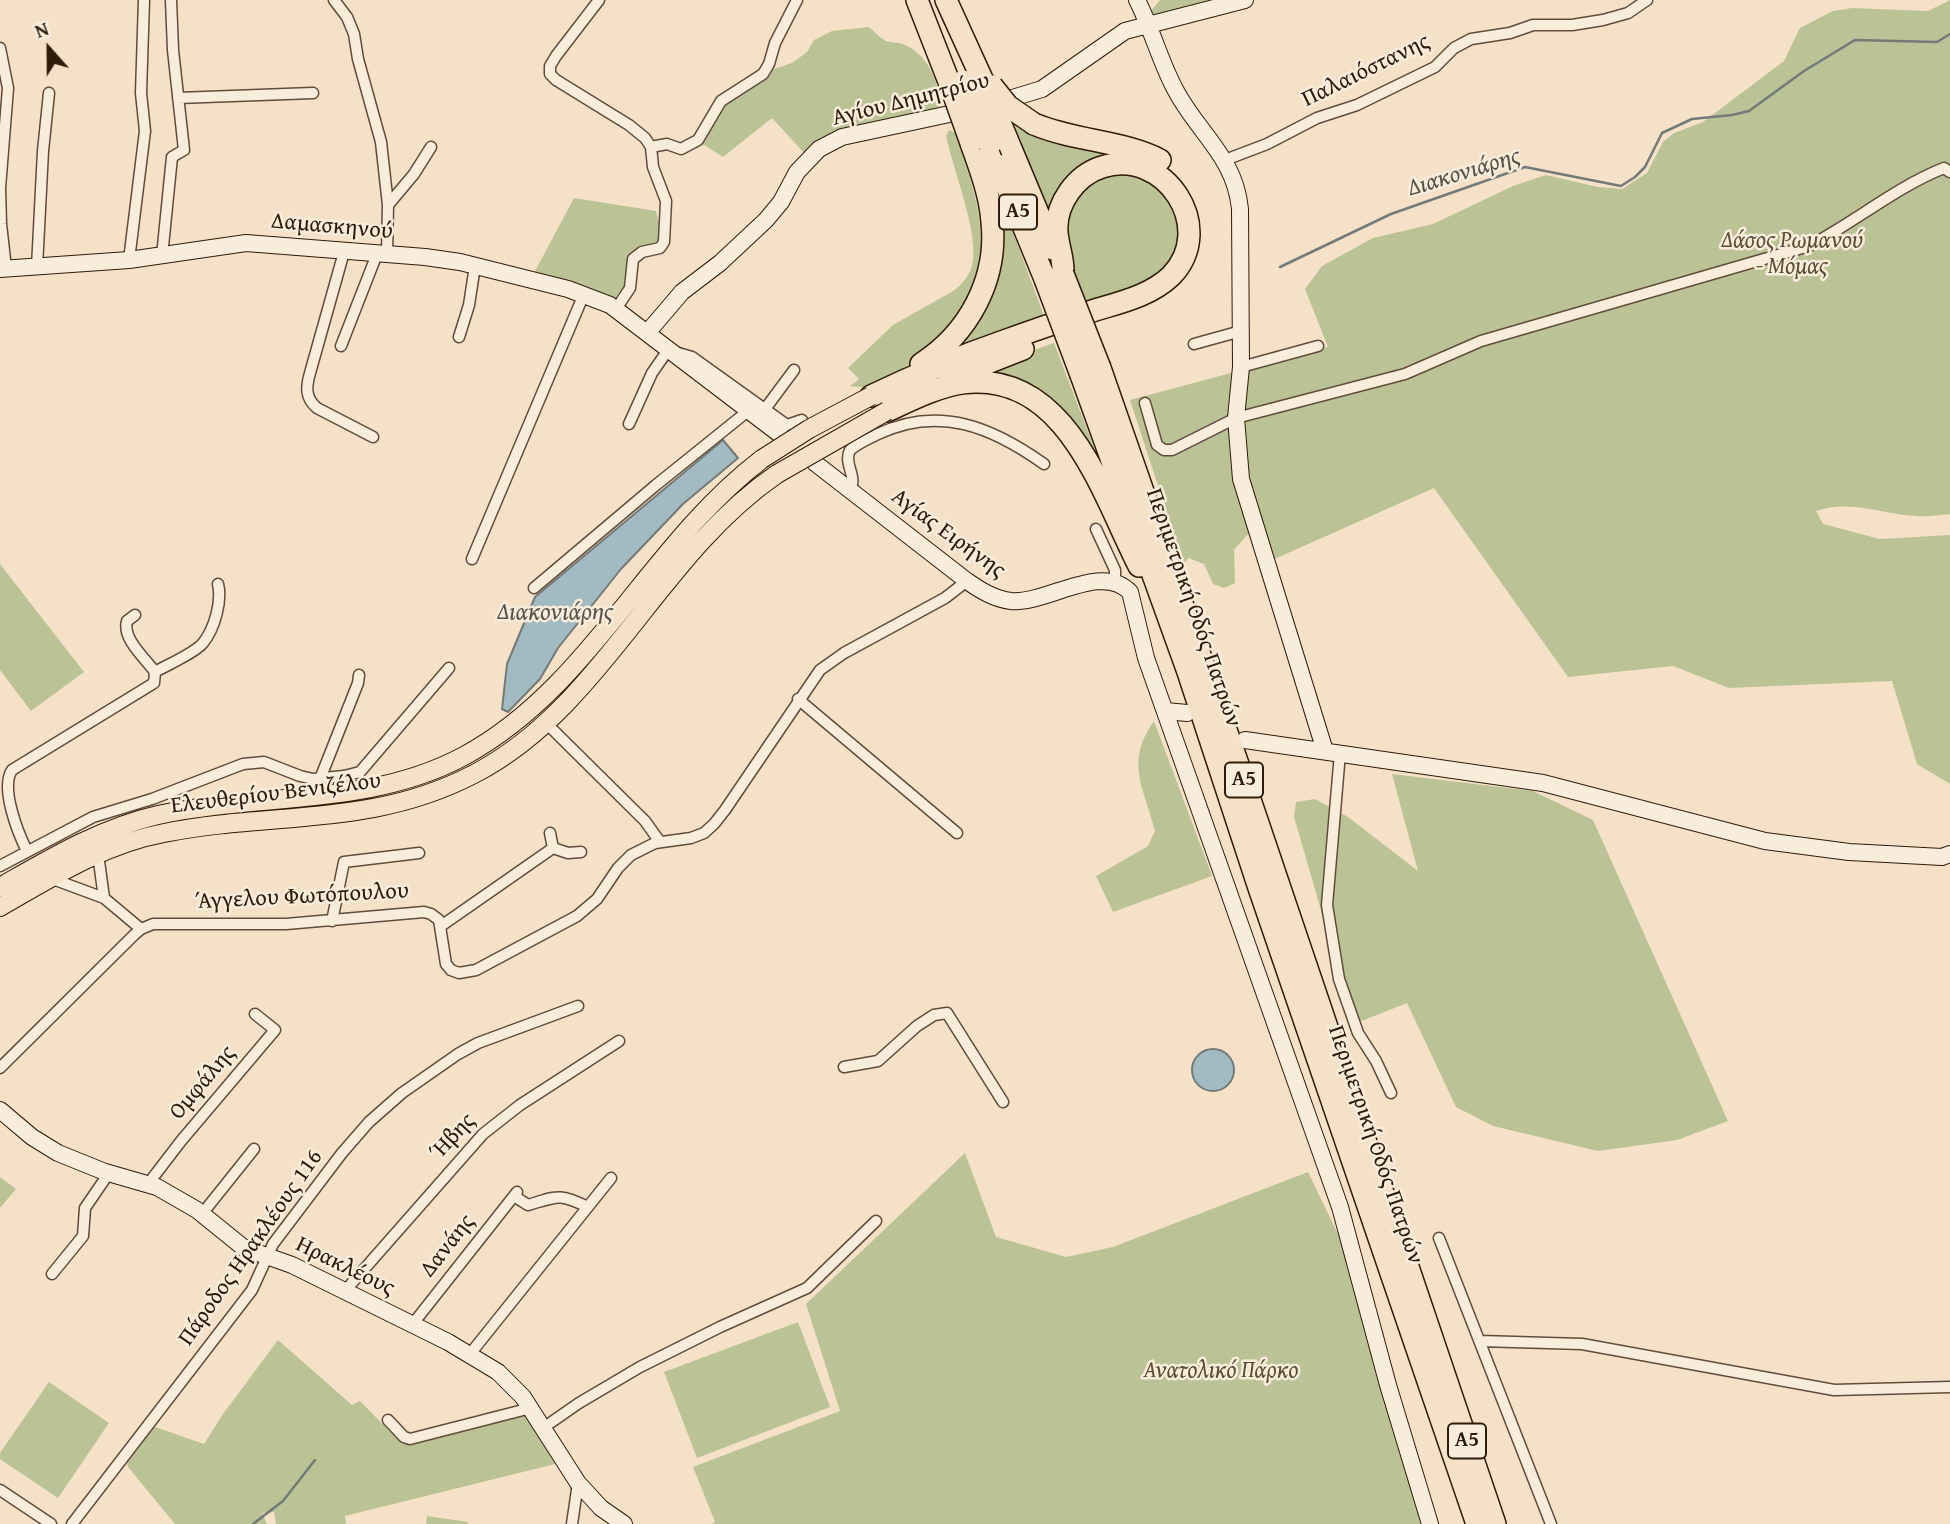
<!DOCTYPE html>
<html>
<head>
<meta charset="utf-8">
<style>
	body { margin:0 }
	#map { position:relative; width:1950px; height:1524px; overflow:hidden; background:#f4e1c8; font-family:"Gentium Book Plus",serif }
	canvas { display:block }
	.north { position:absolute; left:14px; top:14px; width:70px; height:70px; -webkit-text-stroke:5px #f8ecdb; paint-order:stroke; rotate:339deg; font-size:19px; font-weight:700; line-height:28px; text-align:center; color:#2f1b09 }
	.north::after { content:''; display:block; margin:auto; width:24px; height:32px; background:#2f1b09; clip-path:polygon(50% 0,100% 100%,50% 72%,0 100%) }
</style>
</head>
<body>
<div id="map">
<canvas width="1950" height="1524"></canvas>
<div class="north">N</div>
</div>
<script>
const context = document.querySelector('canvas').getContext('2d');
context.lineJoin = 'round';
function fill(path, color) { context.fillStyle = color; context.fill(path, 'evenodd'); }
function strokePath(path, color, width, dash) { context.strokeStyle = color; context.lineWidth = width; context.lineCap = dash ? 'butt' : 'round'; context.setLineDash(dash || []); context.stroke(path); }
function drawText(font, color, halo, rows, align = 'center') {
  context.font = font + ' "Gentium Book Plus",serif'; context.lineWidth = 5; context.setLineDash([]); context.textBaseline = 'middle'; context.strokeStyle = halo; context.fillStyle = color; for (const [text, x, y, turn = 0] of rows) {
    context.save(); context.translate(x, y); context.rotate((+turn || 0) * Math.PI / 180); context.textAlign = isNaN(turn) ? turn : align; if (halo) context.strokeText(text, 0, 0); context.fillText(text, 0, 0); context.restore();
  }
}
const green = new Path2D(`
	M1160,0H1228L1156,16L1150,12Z
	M1950,0V514C1939,515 1927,517 1916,516C1883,514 1848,499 1816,511L1823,524L1880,539L1950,535V784L1917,764L1892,681L1729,688L1673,666L1568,677L1434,488L1270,561L1261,528L1247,535L1234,550L1235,583L1224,588L1213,584L1204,564L1188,558L1184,565L1130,400L1328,347L1305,289L1322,266L1373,238L1433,224L1513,186L1546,175L1598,187L1622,189L1647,173L1663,142L1674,133L1703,122L1784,61L1800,28L1833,11L1852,8L1928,11Z
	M869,27C874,31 880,38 886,41C891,43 898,42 903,44C932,56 938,86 943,113L806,155L772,118L723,157L701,143L720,105L771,70L792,63L807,52L814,40L832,31Z
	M1006,112L1128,156L1046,208Z
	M949,130L955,133C974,188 995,243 968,299C965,305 963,313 959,318C949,332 933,344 921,356C904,374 876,391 850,386L859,379L848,368L893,325L953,291C964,283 971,274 973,260C977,228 953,169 946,136Z
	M976,133L1046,321L950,351L987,302Z
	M1131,170L1170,194L1182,234L1166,273L1089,307L1067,256L1064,215L1070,201L1099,175Z
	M574,198L656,211C660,231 669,244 643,248L624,286L612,302L534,273Z
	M1054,343L1118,510L1075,427L961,376Z
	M0,564L84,672L31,711L0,670Z
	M1154,721L1212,876L1113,912L1096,876L1148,846L1155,831C1145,789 1124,763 1154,721Z
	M1392,774L1533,791L1593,820L1728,1121L1677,1140L1598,1151L1493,1126L1456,1107L1407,1003L1354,1024L1294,817L1296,802L1315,799L1348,817L1418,871Z
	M965,1153L996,1237L1066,1257L1113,1247L1308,1172L1348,1255L1423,1524H712L715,1522L693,1467L840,1411L806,1304Z
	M0,1177L16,1189L0,1208Z
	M798,1322L830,1407L697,1458L664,1372Z
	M278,1340L352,1405L360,1401L402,1444L527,1415L555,1464L345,1516L346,1524H276L274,1512L262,1513L267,1524H175L128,1467L126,1460L152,1426L204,1444L223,1414Z
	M49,1382L109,1423L58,1498L0,1459V1453Z
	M427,1516L468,1522V1524H426Z`);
const water = new Path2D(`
	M723,440L738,458L683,504L621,569L558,648L540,679L508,712L502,709L507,664L535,597Z
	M1192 1070a21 21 0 1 1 42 0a21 21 0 1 1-42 0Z`);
const stream = new Path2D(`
	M1280,267L1391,214L1525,167L1621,186L1635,177L1645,167L1662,133L1692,119L1732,115L1749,111L1804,71L1855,40L1937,42L1950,34
	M253,1524L283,1501L315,1460`);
const street = new Path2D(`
	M334,0L347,17L354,34L358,59L381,142L388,205
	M599,0L556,56L550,66V74L556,80L629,125L645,138L651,147
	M0,48L8,88L0,188L1,224L6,268
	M178,98L313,93
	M651,147L667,144L681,149L698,140L721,101L763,74L769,64L775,43L797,0
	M1225,160L1267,144L1317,118L1357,105L1435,67L1454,48L1471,39L1510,33L1533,25H1572L1603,20L1628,13L1647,0
	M344,252L310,373C306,387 305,398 317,408L373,437
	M387,254L388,205L414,174L431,147
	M162,256L172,157L184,150L173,50L171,0
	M129,260L145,131L141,93L144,0
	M37,267L43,151L49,93
	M616,309L630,288L633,259L642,252L660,248L664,242L666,201L653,167L651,147
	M459,337L469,305L475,266
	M1194,344L1241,331
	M341,346L377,254
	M1241,367L1318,346
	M1145,403L1157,445L1164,450H1172L1236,418L1405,374L1481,341L1809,246C1855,222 1896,187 1944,168L1950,172
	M765,409L794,370
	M629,424L652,373L668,350L692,357L787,425L802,420
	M850,491C858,476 843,464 850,450C858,443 868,439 878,434C939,405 992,427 1044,464
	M1096,529L1115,570V585
	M472,559L584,294
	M534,588L656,485L748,411
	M155,672C167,665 195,653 203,643C215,628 222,601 218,584
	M798,699L957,833
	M546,723L645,821L660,842
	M1340,753L1327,905L1339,979L1358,1033L1376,1061L1391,1093
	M320,779L358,683L359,675
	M550,833L553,848
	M553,848L568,853L581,852
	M27,851C18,833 0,788 12,770L154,683L155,672C145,658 122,639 127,621L135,615
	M98,854L104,898
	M0,866L93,817L152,799L243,764L264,762L300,776L313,779L344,776L360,772L449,668
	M50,878L104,898L141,929
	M332,921L344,862L419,853
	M441,926L553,848
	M844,1067L878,1061L917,1026L934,1015L947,1013L1003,1102
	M0,1068L135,934L141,929L153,924H286L424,912L431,914L439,920L446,964L451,970L459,973L476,970L577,916L597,899L618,868L631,855L655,843L691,838L704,833L714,824L725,810L820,670L844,653L945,598L967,581
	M148,1184L181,1141L275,1030L255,1014
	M514,1196L528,1205C558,1196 559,1193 588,1207
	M202,1214L254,1149
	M1439,1238L1551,1524
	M52,1274L83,1236L85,1208L109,1173
	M344,1292L483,1134L520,1105L619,1041
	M412,1325L517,1192
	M1480,1341L1582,1344L1834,1390L1950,1387
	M470,1354L611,1178
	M388,1420L404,1437L410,1439L531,1408
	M543,1428L579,1403L640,1367L720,1327L807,1288L876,1221
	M0,1490L51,1524
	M72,1524L252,1290L273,1244L342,1153L369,1122L402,1093L458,1054L478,1043L578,1006
	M572,1524L578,1483`);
const secondary = new Path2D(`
	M1137,0C1152,29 1160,62 1176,91C1199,134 1235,157 1240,209L1241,367L1236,418L1241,479L1325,751
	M996,103L1042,89L1125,31L1245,0
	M0,269L129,260L246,243L425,257L460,262L568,289L610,305L782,436
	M647,333L682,292L720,263L766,220L781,202L797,172L819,149L842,137L968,110
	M815,463L967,581C980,590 994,599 1011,601C1047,604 1101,562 1130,592L1146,658L1340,1207L1388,1385L1430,1524
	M1166,711L1187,713
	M1245,740L1543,783L1765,841L1849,852L1942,857L1950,854
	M0,1110L32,1137L58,1153L105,1172L157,1187L197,1210L244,1248L292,1265L448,1342L498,1372L523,1397L578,1483L601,1508L624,1524`);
const primary = new Path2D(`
	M0,887C51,858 101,828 158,815C260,793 369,807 464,756C590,688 649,545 762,459
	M0,907C52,877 104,844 164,833C273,811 370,828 474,774C603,707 657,556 777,474`);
const highway = new Path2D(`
	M917,0L951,87
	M946,0L982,79
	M1034,124C1074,141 1124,141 1160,160
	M990,145L1045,279
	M1012,151L1053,249
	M921,364C969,333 998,279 992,222C990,194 980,169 971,143
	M1100,368L1240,770L1495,1524
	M1081,375L1188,672L1259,888L1477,1524
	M949,378L1023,349
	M871,396C915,375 958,357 1004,341C1032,331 1060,321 1089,312C1117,303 1149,297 1171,276C1218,228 1165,147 1102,167C1076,175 1055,204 1057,232C1058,247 1064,259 1063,274
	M887,411C911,400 936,387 962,383C1066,369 1102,494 1139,566`);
const primaryBridge = new Path2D(`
	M762,459L809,429L871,396
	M777,474L887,411`);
const highwayBridge = new Path2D(`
	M982,79L1012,151
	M963,81L990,145
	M992,86L1008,106L1034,124
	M951,87L971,143
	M1063,274L1100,368
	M1045,279L1081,375`);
const shields = [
	[1018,212,38],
	[1244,780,38],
	[1467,1441,38]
];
const shieldNames = [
	["Α5",1018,212],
	["Α5",1244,780],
	["Α5",1467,1441]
];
const streetNames = [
	["Παλαιόστανης",1366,71,-26],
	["Αγίου Δημητρίου",911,100,-14],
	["Δαμασκηνού",332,227,5],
	["Αγίας Ειρήνης",948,534,36],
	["Περιμετρική Οδός Πατρών",1193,608,71],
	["Ελευθερίου Βενιζέλου",276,794,-7],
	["Άγγελου Φωτόπουλου",302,897,-3],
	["Ομφάλης",203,1083,-50],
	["Ήβης",453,1137,-47],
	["Περιμετρική Οδός Πατρών",1375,1145,71],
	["Δανάης",448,1246,-52],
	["Πάροδος Ηρακλέους 116",251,1248,-55],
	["Ηρακλέους",345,1267,26]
];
const parkNames = [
	["Δάσος Ρωμανού",1792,241],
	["- Μόμας",1792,267],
	["Ανατολικό Πάρκο",1221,1371]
];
const waterNames = [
	["Διακονιάρης",1464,173,-17],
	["Διακονιάρης",555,613]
];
fill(green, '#bbc396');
fill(water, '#a2bac1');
strokePath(water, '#747a77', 2);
strokePath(stream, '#747a77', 2.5);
strokePath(street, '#604c39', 13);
strokePath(secondary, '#2f1b09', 18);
strokePath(primary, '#2f1b09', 20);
strokePath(highway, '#2f1b09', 24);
strokePath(street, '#f8ecdb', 10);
strokePath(secondary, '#f8ecdb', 16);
strokePath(primary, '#f4e1c8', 18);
strokePath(highway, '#f4e1c8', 21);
strokePath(primaryBridge, '#2f1b09', 20, []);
strokePath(highwayBridge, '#2f1b09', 24, []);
strokePath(primaryBridge, '#f4e1c8', 18);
strokePath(highwayBridge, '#f4e1c8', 21);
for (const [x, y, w] of shields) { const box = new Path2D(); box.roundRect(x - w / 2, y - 17.5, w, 35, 5); context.fillStyle = '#f8ecdb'; context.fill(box); strokePath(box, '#2f1b09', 2); }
drawText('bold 21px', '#2f1b09', null, shieldNames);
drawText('23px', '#2f1b09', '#f8ecdb', streetNames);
drawText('italic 23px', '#594d33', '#f8ecdb', parkNames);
drawText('italic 24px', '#575349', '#f8ecdb', waterNames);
</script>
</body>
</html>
